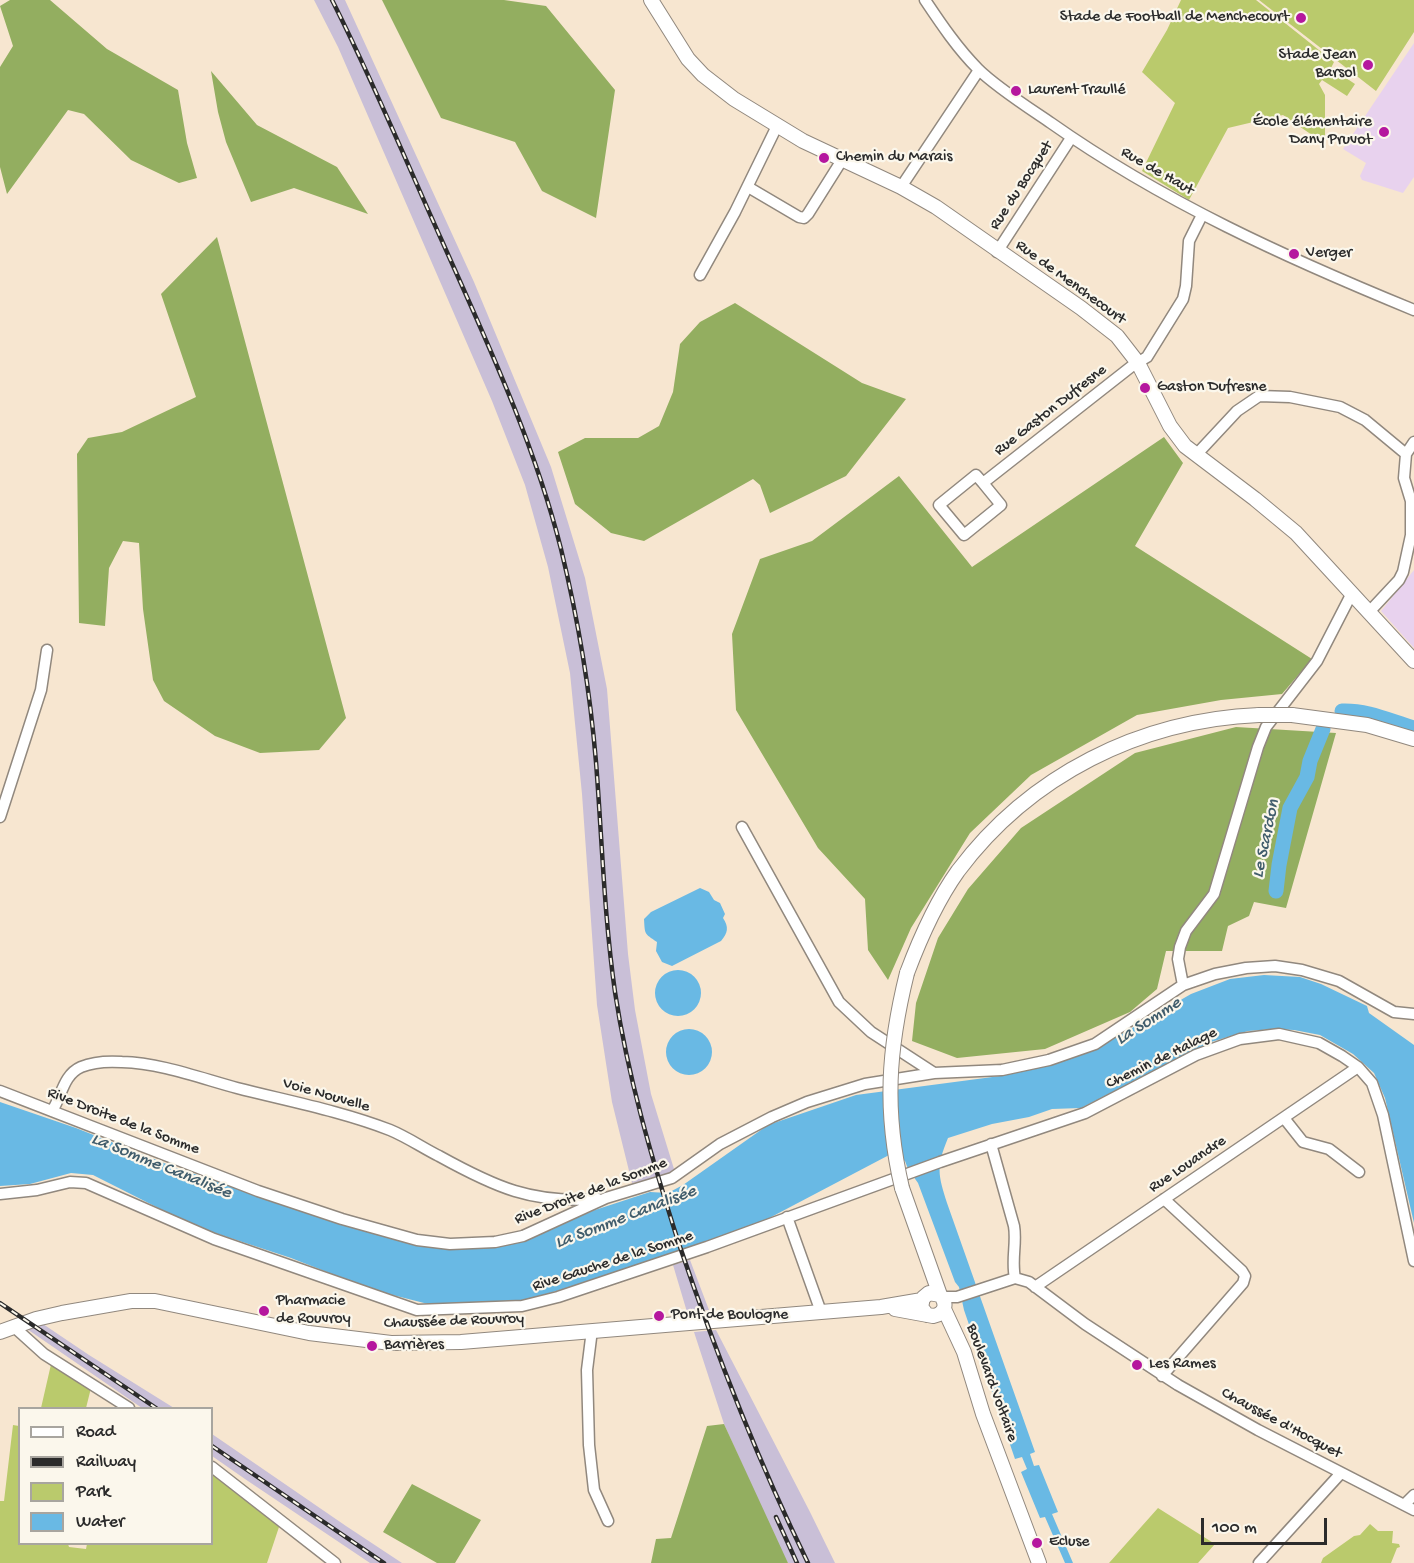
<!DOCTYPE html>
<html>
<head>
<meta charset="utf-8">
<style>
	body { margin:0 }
	#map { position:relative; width:1414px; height:1563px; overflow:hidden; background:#f7e6d0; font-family:"Gochi Hand",sans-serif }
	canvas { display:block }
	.legend { position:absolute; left:18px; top:1407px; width:195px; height:138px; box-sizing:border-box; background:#fbf7ec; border:2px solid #a8a59f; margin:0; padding:8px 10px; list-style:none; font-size:18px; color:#2b2b2b }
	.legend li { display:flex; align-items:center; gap:12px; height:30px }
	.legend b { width:30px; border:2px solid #a8a59f }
	.scale { position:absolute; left:1201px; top:1518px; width:126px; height:27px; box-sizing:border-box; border:3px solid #2b2b2b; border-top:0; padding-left:8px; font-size:18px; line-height:21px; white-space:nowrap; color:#2b2b2b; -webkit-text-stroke:4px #fbf7ec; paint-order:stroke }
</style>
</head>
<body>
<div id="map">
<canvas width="1414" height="1563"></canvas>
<ul class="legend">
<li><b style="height:8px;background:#fff"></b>Road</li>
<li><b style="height:8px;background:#2b2b2b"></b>Railway</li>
<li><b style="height:16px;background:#baca6c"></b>Park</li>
<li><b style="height:16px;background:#69b9e4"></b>Water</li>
</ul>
<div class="scale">100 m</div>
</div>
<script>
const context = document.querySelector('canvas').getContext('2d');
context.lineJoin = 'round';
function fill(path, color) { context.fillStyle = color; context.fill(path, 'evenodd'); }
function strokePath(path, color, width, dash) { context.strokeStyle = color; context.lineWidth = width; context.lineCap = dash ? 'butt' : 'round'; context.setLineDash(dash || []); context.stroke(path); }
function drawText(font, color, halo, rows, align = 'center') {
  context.font = font + ' "Gochi Hand",sans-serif'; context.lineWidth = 4.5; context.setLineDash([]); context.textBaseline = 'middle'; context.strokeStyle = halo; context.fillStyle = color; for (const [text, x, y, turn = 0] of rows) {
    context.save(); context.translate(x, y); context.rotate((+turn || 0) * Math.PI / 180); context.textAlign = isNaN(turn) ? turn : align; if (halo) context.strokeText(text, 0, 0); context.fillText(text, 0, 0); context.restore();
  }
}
const built = new Path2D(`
	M1414,43V177L1403,193L1362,180L1360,176L1366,163L1343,149Z
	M1414,570V648L1381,611Z`);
const industrial = new Path2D(`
	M314,0H345L474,282L551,467L585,578L607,689L628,954L635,1010L651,1094L674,1169L663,1177L632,1183L612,1102L597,1005L582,794L570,673L548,567L525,485L492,401L338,47Z
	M690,1260L709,1310L687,1312L673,1265Z
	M43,1324L89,1355L174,1408H142L27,1329Z
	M716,1330L810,1512L835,1563H788L780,1549L724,1424L694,1332Z
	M212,1434L346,1526L402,1563H370L245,1479L212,1456Z`);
const green = new Path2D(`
	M1181,0H1256L1334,62L1331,68L1355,84L1347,96L1322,80L1319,84L1325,95V144L1283,115L1228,128L1189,200L1142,171L1175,103L1142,72L1167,30Z
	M1259,0H1414V32L1376,91Z
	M52,1360L92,1384L86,1408H41Z
	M13,1425L19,1426L20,1544H68L69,1547L86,1549L87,1544H212V1474L279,1527L267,1563H0V1501H4Z
	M1158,1508L1215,1544L1198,1563H1109Z
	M1370,1524L1378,1531H1393L1392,1543L1399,1544L1400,1547L1397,1548L1391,1563H1321L1323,1558L1354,1536L1360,1535Z`);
const forest = new Path2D(`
	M10,0H50L107,49L178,90L187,143L197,178L179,183L131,160L84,114L68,110L7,194L0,167V67L13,46L0,6Z
	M382,0H504L546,6L615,90L596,218L542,191L515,142L441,118Z
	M211,71L257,125L337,167L368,214L294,188L251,202L226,142L218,112Z
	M217,237L346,718L319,750L260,753L215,736L164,701L153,680L143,609L139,543L123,541L109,568L105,626L79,623L77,454L88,438L122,432L196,397L161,294Z
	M735,303L862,383L906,399L846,476L770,513L760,485L753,479L644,541L611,533L575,504L558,452L585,438H638L659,426L673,392L680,344L700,322Z
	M1164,437L1183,463L1135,546L1312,659L1282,694L1221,700L1137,715L1031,775L970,833L911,928L888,980L868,950L865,899L818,848L736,710L732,634L760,559L812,541L899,476L972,567Z
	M1236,727L1336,733L1286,908L1254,902L1249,916L1228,926L1222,951H1166L1157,989L1130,1012L1045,1049L957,1058L912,1041L916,1003L938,938L968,889L1021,828L1135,753Z
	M724,1424L788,1563H651L656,1539L671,1538L707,1426Z
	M412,1484L481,1520L455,1563H437L383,1532Z`);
const water = new Path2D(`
	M700,888L709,892L714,900L720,903L725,914L723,918C729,927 728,933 721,941L672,966L662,962L656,951L657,942C644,933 645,935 644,919L651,912Z
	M655 993a23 23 0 1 1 46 0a23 23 0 1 1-46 0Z
	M1264,975L1300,977L1321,984L1367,1006L1369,1013L1414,1045V1223L1385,1098L1374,1073L1353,1054L1320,1035L1294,1030L1274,1029L1248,1031L1211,1042L1081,1108L1052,1109L1029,1117L992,1124L948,1138C936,1167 938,1174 947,1203L1035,1452L1030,1454L1034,1466L1039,1465L1058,1512L1052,1514L1073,1563H1065L1045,1517L1040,1518L1021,1472L1027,1469L1022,1457L1015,1459L964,1310L959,1287L955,1282L918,1183L908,1169L905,1161L891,1154L756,1225L592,1280L514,1304H428L373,1290L291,1258L194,1226L93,1175L71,1173L30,1184L0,1186V1102L76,1128L179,1169L417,1245L454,1248L528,1238L595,1210L650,1192L668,1193L683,1185L768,1125L856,1095L1000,1076L1092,1051L1191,994L1230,979Z
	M666 1052a23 23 0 1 1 46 0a23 23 0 1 1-46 0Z`);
const river = new Path2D(`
	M1342,711C1367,710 1390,721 1414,728
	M1276,891L1279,865L1290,808L1307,777L1310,761L1323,729`);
const minor = new Path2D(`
	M925,0C941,24 958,49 978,69C996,87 1029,108 1051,123C1163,202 1287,258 1414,310
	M748,187L799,217L804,218L808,214L842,160
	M901,187L979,70
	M997,252L1071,138
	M700,275L735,212L777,126
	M1406,454L1414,442
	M1196,455L1237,411L1259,396L1290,397L1340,407L1365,420L1406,454L1404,478L1411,501V535L1403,572L1399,580L1370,611
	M983,483L976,475L939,505L964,535L1001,505L983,483L1132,366L1147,357L1183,299L1186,286L1189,241L1202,215
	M0,817L41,690L47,650
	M742,827L839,1002L871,1032L934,1073
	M1183,985L1178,959L1180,947L1186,931L1214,894L1258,747L1266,727L1317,661L1352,593
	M0,1091L258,1191L342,1219L417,1240L450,1244L495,1242L523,1236L606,1198L672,1178L720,1144L772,1117L807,1102L865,1084L934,1073L1002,1070L1049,1060L1095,1044L1183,985L1215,974L1246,968L1275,966L1302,970L1339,981L1394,1012L1414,1014
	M52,1111C62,1096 63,1075 81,1067C93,1062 108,1061 122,1062C160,1063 200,1078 237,1088C288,1101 341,1111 390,1130C407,1137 423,1148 439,1156C495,1187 532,1204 598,1199
	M1284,1118L1303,1142L1329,1149L1359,1172
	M991,1144L1014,1226C1017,1243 1011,1260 1015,1278
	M0,1194L37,1190L70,1182L86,1183L214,1239L417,1310L522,1306L558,1297L707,1247L940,1162L1085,1113L1196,1055L1240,1039L1279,1034L1319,1043L1342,1056L1358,1067L1372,1083L1383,1115L1414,1261
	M787,1217L821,1312
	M1035,1287L1358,1067
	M942,1297H957L1015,1278L1029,1282L1085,1324L1178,1385L1258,1430L1414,1510
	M13,1326L44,1354L129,1408
	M589,1331L591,1338L587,1370L589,1445L594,1490L608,1521
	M1162,1376L1243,1283L1245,1276L1242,1271L1164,1199
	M212,1467L335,1563
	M1404,1505L1414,1495
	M1259,1563L1341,1473`);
const major = new Path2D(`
	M651,0L688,59L703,75L734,99L803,141L901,187L936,207L1081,308L1117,336L1138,363L1170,426L1185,446L1255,499L1296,533L1414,661
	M1292,715L1367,725L1414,739
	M907,973C919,941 938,899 958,871C1030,775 1140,720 1259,715
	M902,1188L940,1295
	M895,1309L933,1316C945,1314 948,1304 940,1295L929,1293L923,1298L921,1307L927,1315
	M944,1309L964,1352L983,1414L1039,1563
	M0,1332L36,1319L62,1313L131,1301H155L309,1333L391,1343L461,1342L881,1307L922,1300`);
const rail = new Path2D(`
	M332,0C372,79 406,161 442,241C487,342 534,442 561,549C578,619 590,690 596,762C602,838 604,916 615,992C628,1078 652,1159 678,1241C715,1351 757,1459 808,1563
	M0,1303L156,1408
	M212,1446L384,1563
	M776,1517L797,1563`);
const majorBridge = new Path2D(`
	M1259,715H1292
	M902,1188C884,1111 888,1050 907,973`);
const markers = [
	[1301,18,6,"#b5179e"],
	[1368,65,6,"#b5179e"],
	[1016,91,6,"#b5179e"],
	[1384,132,6,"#b5179e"],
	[824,158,6,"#b5179e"],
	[1294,254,6,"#b5179e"],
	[1145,388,6,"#b5179e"],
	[264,1311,6,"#b5179e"],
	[659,1316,6,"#b5179e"],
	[372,1346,6,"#b5179e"],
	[1137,1365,6,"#b5179e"],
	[1037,1543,6,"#b5179e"]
];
const poiNames = [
	["Stade de Football de Menchecourt",1289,18,"right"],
	["Stade Jean",1356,56,"right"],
	["Barsol",1356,74,"right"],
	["Laurent Traullé",1028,91],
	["École élémentaire",1372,123,"right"],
	["Dany Pruvot",1372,141,"right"],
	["Chemin du Marais",836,158],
	["Verger",1306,254],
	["Gaston Dufresne",1157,388],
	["Pharmacie",276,1302],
	["de Rouvroy",276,1320],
	["Pont de Boulogne",671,1316],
	["Barrières",384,1346],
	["Les Rames",1149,1365],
	["Ecluse",1049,1543]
];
const streetNames = [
	["Rue de Haut",1157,172,30],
	["Rue du Bocquet",1022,186,-57],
	["Rue de Menchecourt",1070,283,36],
	["Rue Gaston Dufresne",1051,411,-38],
	["Chemin de Halage",1162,1059,-26],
	["Voie Nouvelle",326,1096,16],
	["Rive Droite de la Somme",123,1122,21],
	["Rue Louandre",1188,1165,-34],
	["Rive Droite de la Somme",591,1192,-21],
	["Rive Gauche de la Somme",613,1262,-18],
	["Chaussée de Rouvroy",454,1322,-2],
	["Boulevard Voltaire",991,1383,70],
	["Chaussée d'Hocquet",1281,1424,28]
];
const waterNames = [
	["Le Scardon",1267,839,-78],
	["La Somme",1149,1022,-33],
	["La Somme Canalisée",161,1167,22],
	["La Somme Canalisée",626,1218,-21]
];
fill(built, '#e8d2ee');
fill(industrial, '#c9bfd7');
fill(green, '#baca6c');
fill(forest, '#93ae60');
fill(water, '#69b9e4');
strokePath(river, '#69b9e4', 15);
strokePath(minor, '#91887e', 13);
strokePath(major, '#91887e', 16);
strokePath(minor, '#fff', 10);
strokePath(major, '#fff', 14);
strokePath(rail, '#2b2b2b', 4.5);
strokePath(rail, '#fbf7ec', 2, [7]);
strokePath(majorBridge, '#91887e', 16, []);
strokePath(majorBridge, '#fff', 14);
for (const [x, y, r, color] of markers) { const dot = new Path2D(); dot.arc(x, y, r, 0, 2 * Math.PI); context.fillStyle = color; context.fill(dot); strokePath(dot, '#fbf7ec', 2); }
drawText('16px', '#2b2b2b', '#fbf7ec', poiNames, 'left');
drawText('16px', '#2b2b2b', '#fbf7ec', streetNames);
drawText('italic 18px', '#415d6c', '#fbf7ec', waterNames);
</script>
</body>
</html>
